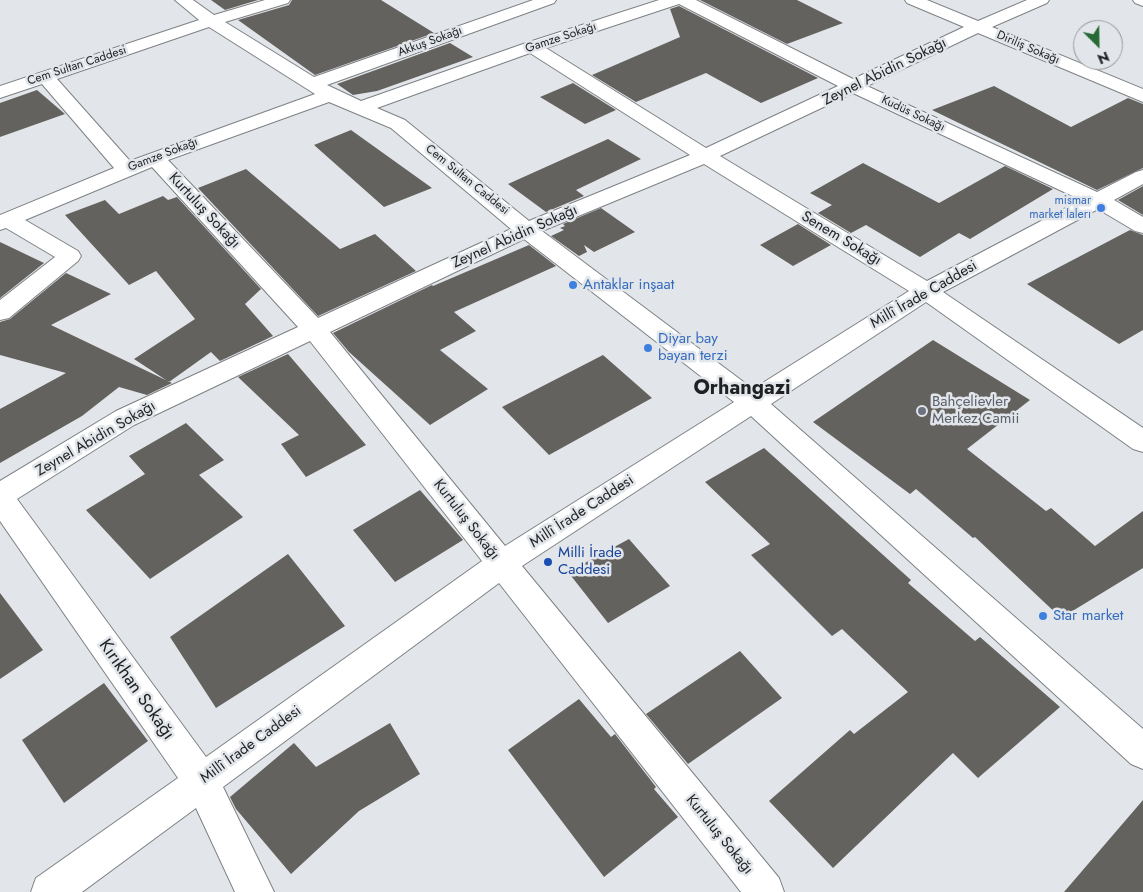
<!DOCTYPE html>
<html>
<head>
<meta charset="utf-8">
<style>
	body { margin:0 }
	#map { position:relative; width:1143px; height:892px; overflow:hidden; background:#e2e6ea; font-family:Jost,sans-serif }
	canvas { display:block }
	.north { position:absolute; left:1073px; top:20px; width:50px; height:50px; box-sizing:border-box; background:#e2e6ea; border:1px solid #94979a; border-radius:50%; rotate:157deg; font-size:14px; font-weight:700; line-height:20px; text-align:center; color:#1e2021 }
	.north::after { content:''; display:block; margin:auto; width:18px; height:22px; background:#276a35; clip-path:polygon(50% 0,100% 100%,50% 72%,0 100%) }
</style>
</head>
<body>
<div id="map">
<canvas width="1143" height="892"></canvas>
<div class="north">N</div>
</div>
<script>
const context = document.querySelector('canvas').getContext('2d');
context.lineJoin = 'round';
function fill(path, color) { context.fillStyle = color; context.fill(path, 'evenodd'); }
function strokePath(path, color, width, dash) { context.strokeStyle = color; context.lineWidth = width; context.lineCap = dash ? 'butt' : 'round'; context.setLineDash(dash || []); context.stroke(path); }
function drawText(font, color, halo, rows, align = 'center') {
  context.font = font + ' Jost,sans-serif'; context.lineWidth = 5; context.setLineDash([]); context.textBaseline = 'middle'; context.strokeStyle = halo; context.fillStyle = color; for (const [text, x, y, turn = 0] of rows) {
    context.save(); context.translate(x, y); context.rotate((+turn || 0) * Math.PI / 180); context.textAlign = isNaN(turn) ? turn : align; if (halo) context.strokeText(text, 0, 0); context.fillText(text, 0, 0); context.restore();
  }
}
const building = new Path2D(`
	M211,0H258L225,10Z
	M292,0H381L434,33L315,75L238,20L289,5Z
	M700,0H797L843,23L787,44Z
	M679,6L818,78L761,103L706,73L636,102L592,75L680,37L670,9Z
	M450,43L473,57L377,91L353,95L337,84Z
	M573,83L616,110L585,124L540,97Z
	M994,86L1071,127L1128,98L1143,104V168L1097,190L932,110Z
	M37,90L65,114L0,137V103Z
	M351,130L432,188L384,207L314,145Z
	M608,139L641,159L576,190L584,196L546,212L508,184Z
	M863,163L939,203L1005,166L1053,189L970,239L959,233L920,257L866,225L851,233L818,213L832,205L810,193Z
	M246,169L340,249L375,234L416,271L318,316L198,188Z
	M1143,186V215L1118,200Z
	M163,196L168,200L177,197L261,289L245,304L273,336L220,361L211,352L169,382L134,359L195,319L156,271L129,285L65,215L105,200L119,214Z
	M601,208L635,232L594,252L584,245L587,252L579,256L551,236L564,230L560,228L565,226L563,224Z
	M798,224L831,245L793,266L760,245Z
	M1130,230L1143,235V330L1119,344L1027,284Z
	M0,242L44,263L0,298Z
	M529,245L556,266L454,312L476,331L440,350L488,389L430,425L349,352L333,333L432,285L433,286Z
	M66,273L111,294L51,325L172,383L147,395L119,387L82,416L0,463V409L66,373L0,355V322L10,319Z
	M933,340L1030,400L967,449L1046,511L1051,508L1095,546L1143,511V568L1061,618L975,537L973,538L916,489L910,494L813,422Z
	M288,354L366,445L306,477L281,444L299,435L238,377Z
	M603,355L652,398L549,455L502,407Z
	M186,423L224,460L199,475L243,517L150,579L86,510L145,474L129,456Z
	M764,448L911,580L908,583L975,641L980,637L1060,707L978,778L953,753L833,868L769,801L850,730L854,734L908,692L842,629L832,636L751,555L770,544L705,482Z
	M420,490L463,540L395,582L353,530Z
	M629,539L670,586L608,623L568,572Z
	M288,554L345,626L216,708L170,637Z
	M0,593L43,650L0,679Z
	M740,651L782,698L688,764L646,714Z
	M104,683L148,741L64,803L22,740Z
	M579,699L611,737L615,734L656,787L654,789L678,817L604,877L508,750Z
	M390,723L420,774L359,811L291,874L236,809L230,797L294,743L316,767Z
	M1143,800V892H1064Z`);
const minor = new Path2D(`
	M175,0H193L214,15L265,0H290L288,3L225,22L314,77L533,0H556L554,3L327,85L361,101L526,43L659,0H696L853,79L964,27L907,3L905,0H927L978,21L1027,0H1049L1047,3L992,27L1143,89V102L978,33L867,86L1097,192L1136,172L1143,170V184L1114,200L1143,217V233L1135,231L1098,209L943,292L1143,428V452L1133,449L926,302L771,404L1143,729V769L1131,764L751,416L522,566L779,878L784,892H741L499,583L223,787L274,892H235L196,808L82,892H31L36,878L178,778L0,521V481L116,411L298,327L152,167L25,220L78,251L81,256L78,261L9,318L0,320V300L55,257L6,228L0,230V215L114,168L42,84L0,98V86L199,20ZM679,4L838,86L706,148L546,48ZM209,27L315,94L130,161L57,79ZM530,53L690,155L529,221L405,120L377,108ZM853,93L1081,200L927,281L720,156ZM329,102L391,128L511,229L318,318L168,160ZM704,164L909,291L753,389L542,231ZM524,239L734,402L505,546L330,332ZM310,341L482,561L206,757L17,499L134,425Z
	M1133,0H1143V6L1135,3Z`);
const markers = [
	[1101,208,5,"#3f7fe0"],
	[573,285,5,"#3f7fe0"],
	[648,348,5,"#3f7fe0"],
	[922,411,5,"#6b7280"],
	[548,562,5,"#1a4fb4"],
	[1043,616,5,"#3f7fe0"]
];
const farStreetnames = [
	["Gamze Sokağı",561,38,-18],
	["Akkuş Sokağı",430,42,-20],
	["Diriliş Sokağı",1028,48,23],
	["Cem Sultan Caddesi",77,66,-18],
	["Kudüs Sokağı",913,114,25],
	["Gamze Sokağı",163,155,-21],
	["Cem Sultan Caddesi",467,180,39]
];
const farShopnames = [
	["mismar",1091,201],
	["market lalerı",1091,215]
];
const streetNames = [
	["Zeynel Abidin Sokağı",885,72,-26],
	["Kurtuluş Sokağı",204,211,47],
	["Zeynel Abidin Sokağı",515,237,-24],
	["Senem Sokağı",841,239,31],
	["Millî İrade Caddesi",924,295,-30],
	["Zeynel Abidin Sokağı",96,439,-30],
	["Millî İrade Caddesi",582,512,-33],
	["Kurtuluş Sokağı",466,520,52],
	["Millî İrade Caddesi",251,745,-36],
	["Kurtuluş Sokağı",719,835,51]
];
const shopNames = [
	["Antaklar inşaat",583,285],
	["Diyar bay",658,339],
	["bayan terzi",658,356],
	["Star market",1053,616]
];
const worshipNames = [
	["Bahçelievler",932,402],
	["Merkez Camii",932,419]
];
const transitNames = [
	["Milli İrade",558,553],
	["Caddesi",558,570]
];
const nearStreetnames = [
	["Kırıkhan Sokağı",136,690,55]
];
const districtNames = [
	["Orhangazi",742,389]
];
fill(building, '#64625e');
strokePath(minor, '#7d8184', 2);
fill(minor, '#fff');
for (const [x, y, r, color] of markers) { const dot = new Path2D(); dot.arc(x, y, r, 0, 2 * Math.PI); context.fillStyle = color; context.fill(dot); strokePath(dot, '#e2e6ea', 2); }
drawText('12px', '#1e2021', '#e2e6ea', farStreetnames);
drawText('12px', '#366cbe', '#e2e6ea', farShopnames, 'right');
drawText('15px', '#1e2021', '#e2e6ea', streetNames);
drawText('15px', '#366cbe', '#e2e6ea', shopNames, 'left');
drawText('15px', '#5b616d', '#e2e6ea', worshipNames, 'left');
drawText('15px', '#164399', '#e2e6ea', transitNames, 'left');
drawText('18px', '#1e2021', '#e2e6ea', nearStreetnames);
drawText('bold 20px', '#1e2021', '#e2e6ea', districtNames);
</script>
</body>
</html>
